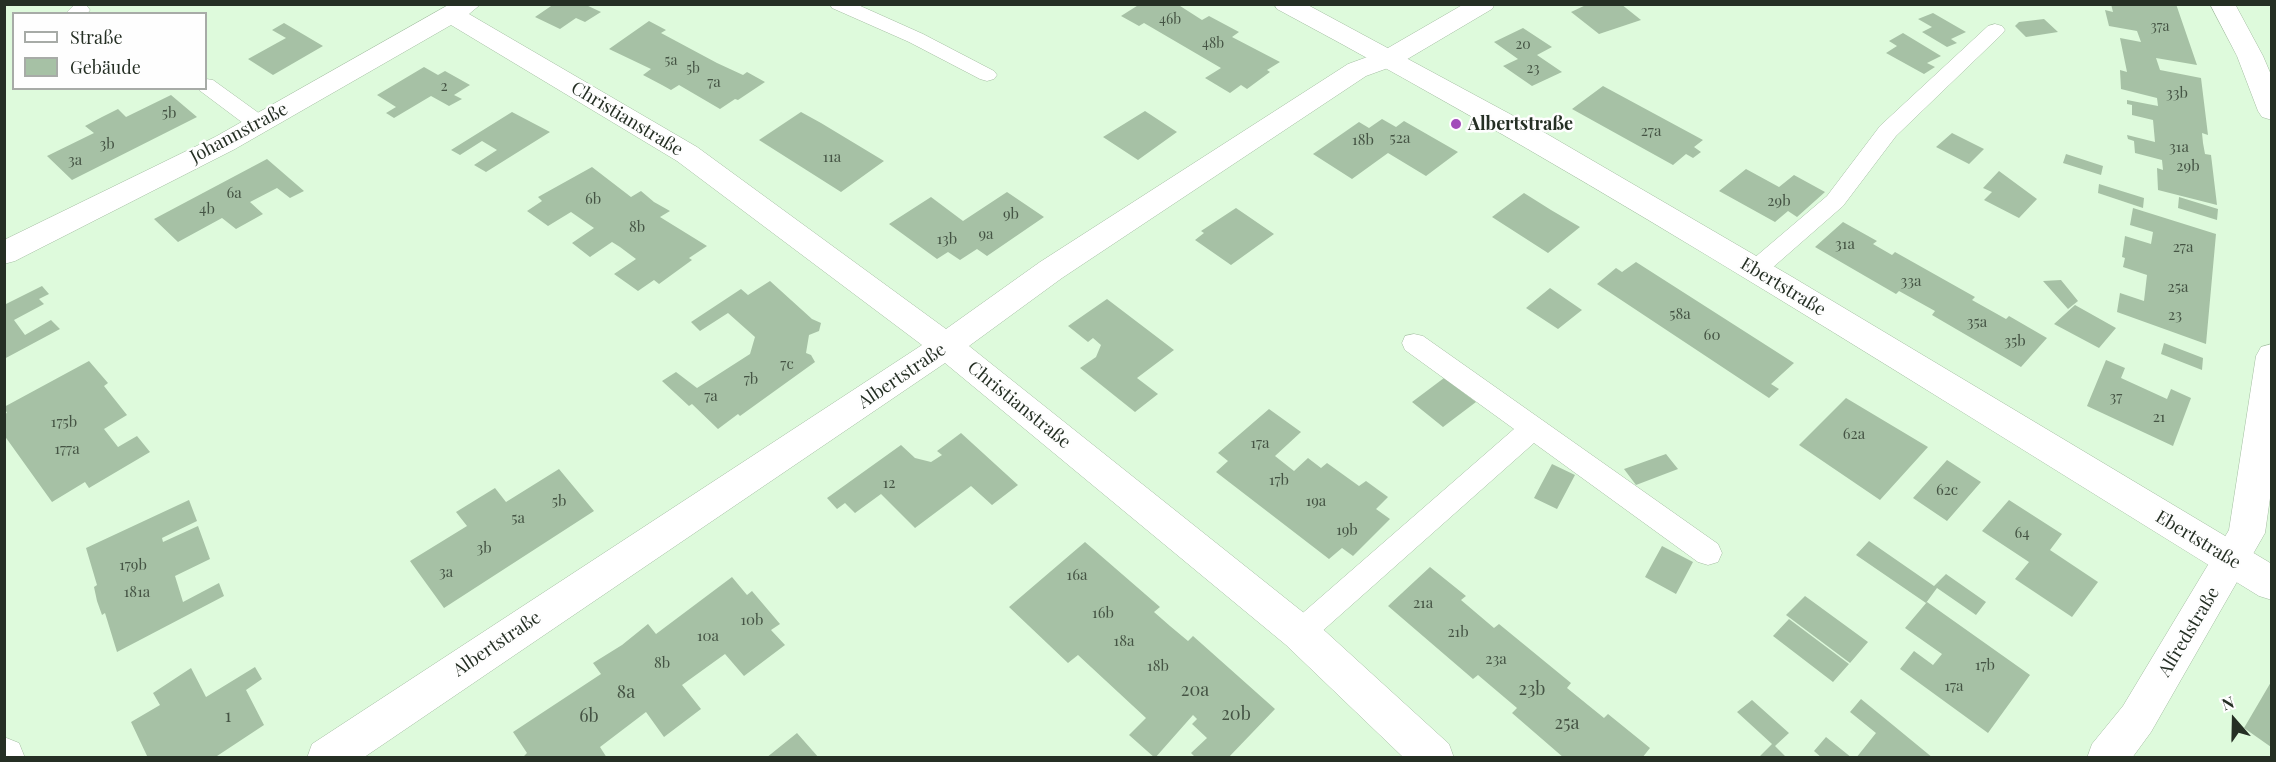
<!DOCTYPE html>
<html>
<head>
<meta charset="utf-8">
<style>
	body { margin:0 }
	#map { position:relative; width:2276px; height:762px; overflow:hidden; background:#defadc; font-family:"Playfair Display",serif }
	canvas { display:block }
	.frame { position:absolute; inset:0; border:6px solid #252f24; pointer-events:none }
	.legend { position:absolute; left:12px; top:12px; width:195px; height:78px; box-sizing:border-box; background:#fefefe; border:2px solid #a7aba7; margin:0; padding:8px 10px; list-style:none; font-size:18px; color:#252f24 }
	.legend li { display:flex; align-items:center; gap:12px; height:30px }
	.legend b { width:30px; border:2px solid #a7aba7 }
	.north { position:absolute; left:2204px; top:690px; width:60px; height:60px; -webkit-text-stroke:4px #fefefe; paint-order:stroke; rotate:340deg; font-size:16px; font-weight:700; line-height:24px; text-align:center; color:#252f24 }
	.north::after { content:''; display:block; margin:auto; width:21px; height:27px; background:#252f24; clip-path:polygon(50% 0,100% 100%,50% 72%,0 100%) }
</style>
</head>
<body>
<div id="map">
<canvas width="2276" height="762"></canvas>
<div class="frame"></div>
<ul class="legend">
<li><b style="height:8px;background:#fff"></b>Straße</li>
<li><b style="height:16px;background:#a6c1a5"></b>Gebäude</li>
</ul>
<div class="north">N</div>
</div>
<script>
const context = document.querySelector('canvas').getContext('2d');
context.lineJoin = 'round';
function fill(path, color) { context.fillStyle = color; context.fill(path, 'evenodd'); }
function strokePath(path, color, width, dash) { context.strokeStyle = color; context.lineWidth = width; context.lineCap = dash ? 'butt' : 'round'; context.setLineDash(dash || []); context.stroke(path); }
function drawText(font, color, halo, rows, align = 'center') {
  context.font = font + ' "Playfair Display",serif'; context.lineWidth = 5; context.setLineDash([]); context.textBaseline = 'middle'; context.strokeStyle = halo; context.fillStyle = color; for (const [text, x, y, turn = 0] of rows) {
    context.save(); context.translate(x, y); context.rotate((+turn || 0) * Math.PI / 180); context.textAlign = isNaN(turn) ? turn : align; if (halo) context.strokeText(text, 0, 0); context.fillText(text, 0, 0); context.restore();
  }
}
const building = new Path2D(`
	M554,4H584L601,12L585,22L576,18L560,29L535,17Z
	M1140,4H1177L1202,20L1209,16L1239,32L1232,37L1280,62L1267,70L1270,72L1247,89L1241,85L1230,93L1205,78L1221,68L1144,23L1139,26L1121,16Z
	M1588,4H1621L1641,20L1599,34L1571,12Z
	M2111,4H2176L2197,65L2156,58L2160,70L2201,78L2208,135L2202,133L2203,143L2205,154L2211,155L2217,205L2158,190L2157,168L2163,170L2162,160L2135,153L2134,141L2128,139L2127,135L2155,142L2153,120L2132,115V105L2127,104V100L2158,106L2157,98L2121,89L2120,70L2127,72L2120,38L2141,42L2137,31L2109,26L2105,10L2113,12Z
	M1933,13L1966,32L1951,39L1957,43L1947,47L1922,32L1932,27L1918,19Z
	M2044,19L2058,32L2026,37L2015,26L2019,22Z
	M649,21L666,30L661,33L717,63L743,75L747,72L765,82L738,100L735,99L720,109L679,85L671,90L662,85L643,75L651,69L609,49Z
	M284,23L323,46L273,75L248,59L286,38L272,30Z
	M1523,28L1552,47L1537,55L1562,72L1532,86L1503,66L1518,59L1494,42Z
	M1903,33L1941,56L1927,63L1935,67L1924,74L1886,53L1897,46L1889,41Z
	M424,67L438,75L445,71L470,85L454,95L462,99L449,106L431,96L394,118L386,113L396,107L377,95Z
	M1603,86L1703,140L1694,147L1701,152L1693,158L1686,154L1673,165L1572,109Z
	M171,95L197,117L72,180L47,156L94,133L85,126L102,117L118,109L126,117Z
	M1145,111L1177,132L1138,160L1103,137Z
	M512,112L550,132L486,172L474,165L497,150L482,141L460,155L451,150Z
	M801,112L821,123L884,161L841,192L759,140Z
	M1382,119L1396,127L1404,121L1458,152L1426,176L1388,153L1352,179L1313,154L1359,122L1369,128Z
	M1952,133L1984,149L1969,164L1936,147Z
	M2066,154L2103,166L2101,175L2063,163Z
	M267,159L304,191L290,198L277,188L250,202L263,214L236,229L222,218L178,242L154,219Z
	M592,167L631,197L641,191L654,202L670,211L660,217L707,246L689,258L692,260L659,284L654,280L638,291L614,274L636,259L620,247L612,242L590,257L572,243L594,228L571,212L548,226L527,211L542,201L538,197Z
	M1746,169L1779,187L1794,175L1825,192L1797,217L1788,211L1775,222L1719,191Z
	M1999,171L2037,199L2019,218L1984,200L1992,192L1983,188Z
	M2099,184L2144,198L2143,208L2098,193Z
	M1007,192L1044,217L987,256L977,249L960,260L948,252L937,259L889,224L931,197L963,221Z
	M1524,193L1551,210L1580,227L1548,253L1492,217Z
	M2179,197L2218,209L2217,220L2178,208Z
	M1236,208L1274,234L1231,265L1195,240L1204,233L1201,231Z
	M2133,208L2216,234L2206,344L2117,312L2120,293L2144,301L2147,275L2123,267L2125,258L2122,257L2125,236L2151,244L2153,232L2130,225Z
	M1843,222L1877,241L1873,244L1892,255L1895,252L1975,297L1972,300L2006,319L2009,316L2047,338L2021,367L1932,315L1935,311L1899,291L1896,294L1815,247Z
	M1636,262L1794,363L1771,384L1779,389L1769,398L1597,284L1616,268L1622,272Z
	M2061,280L2078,301L2068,309L2043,281Z
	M770,281L812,319L821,323L819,331L809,335L806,353L811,355L815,362L740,416L738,414L718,429L692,404L689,406L662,381L676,372L697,388L750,354L755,337L728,313L700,331L691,322L741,289L748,295Z
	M42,286L49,294L39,299L44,304L14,320L25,335L51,320L60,329L4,359V305Z
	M1550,288L1582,310L1558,329L1526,308Z
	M1107,299L1174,350L1137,378L1158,394L1135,412L1080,368L1096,357L1101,345L1093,338L1088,342L1068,326Z
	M2075,305L2116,328L2099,348L2054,324Z
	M2164,343L2203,358L2202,370L2161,354Z
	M2106,360L2125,368L2121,378L2167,399L2171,389L2191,398L2173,446L2087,406Z
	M89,361L108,383L104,386L127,415L104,429L118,447L137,436L150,452L89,488L85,482L52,502L4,435V414L7,413L4,407Z
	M1444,378L1476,402L1443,427L1412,402Z
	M1846,398L1928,447L1880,500L1799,445Z
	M1269,409L1301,432L1275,456L1294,471L1308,458L1321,468L1327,463L1359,486L1366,481L1388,497L1376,509L1390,519L1353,556L1342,548L1329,559L1216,472L1228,461L1218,453Z
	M961,433L1018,485L992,505L971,486L915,528L881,494L855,513L845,503L837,509L827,498L901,445L915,458L931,462L942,455L937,451Z
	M1666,454L1678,469L1636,485L1624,469Z
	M1947,460L1981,482L1947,521L1913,498Z
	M1552,464L1575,475L1557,509L1534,498Z
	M559,469L594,511L444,608L410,561L467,526L456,512L495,488L506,502Z
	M189,500L197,521L162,538L163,542L198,526L210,559L175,576L183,602L219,583L224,596L117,652L105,613L102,615L97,601L94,587L97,585L86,548Z
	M2009,500L2062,534L2050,550L2098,582L2072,617L2015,579L2029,562L1982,531Z
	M1869,541L1934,586L1946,574L1986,602L1976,615L1937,588L1926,603L1856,555Z
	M1085,542L1160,607L1154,612L1170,626L1188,641L1193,636L1275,709L1228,758H1196L1191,753L1207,738L1192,724L1197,719L1193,715L1155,758L1129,735L1146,718L1078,655L1068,663L1009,607Z
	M1662,546L1693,562L1676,594L1645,577Z
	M1430,567L1466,596L1461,600L1494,628L1499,624L1571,683L1567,688L1604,718L1608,714L1650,748L1642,758H1564L1512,713L1517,708L1478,675L1473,679L1388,606Z
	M732,577L747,595L752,591L780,624L771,630L785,645L744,676L725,654L682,685L701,709L664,737L646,712L600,747L607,758H522L527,753L513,732L601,674L593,663L622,645L648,624L656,634Z
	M1805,596L1868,642L1850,663L1786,615Z
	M1927,602L2030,675L1988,733L1900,669L1914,651L1933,665L1942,654L1905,628Z
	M1789,619L1849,664L1833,682L1773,636Z
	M255,667L262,679L246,690L264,725L214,758H148L131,722L160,705L153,693L191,668L206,697Z
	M2271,682V747L2244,728Z
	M1861,699L1888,721L1933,758H1856L1876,733L1850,712Z
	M1752,700L1789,733L1775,746L1787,758H1758L1772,744L1737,712Z
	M797,733L819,758H766Z
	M1826,737L1852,758H1822L1814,751Z`);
const service = new Path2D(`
	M79,4L87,6L90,10L87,14H65L73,6Z
	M830,4H856L923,34L994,71L997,75L994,79L987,81L980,79L909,42L832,8Z
	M1995,24L2002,26L2005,30L2002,34L1896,136L1843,206L1763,276L1755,279L1747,276L1743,270L1747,264L1827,196L1880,126L1988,26Z
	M206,79L213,80L267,119L270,124L267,129L259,131L251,129L199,90L206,88Z
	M1414,334L1423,336L1718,544L1722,553L1718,562L1708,565L1698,562L1534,443L1310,642L1300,646L1290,642L1285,633L1290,624L1514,429L1405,350L1402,343L1405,336Z`);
const minor = new Path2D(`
	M450,4H481L469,14L697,147L946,329L1040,262L1348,64L1381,52L1464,4H1495L1492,9L1399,64L1366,76L1062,278L969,346L1314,621L1449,744L1454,758H1404L1286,645L945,363L363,758H307L312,744L922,345L677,161L451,25L235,149L15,261L4,264V240L215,137Z
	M2210,4H2235L2263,56L2272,77V120L2262,117L2258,111L2237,56Z
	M2272,344V484L2265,533L2151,732L2132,758H2087L2092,744L2123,706L2229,530L2256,356L2261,347Z
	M4,737L19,743L25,758H4Z`);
const tertiary = new Path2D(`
	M1274,4H1306L1547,134L1794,278L2272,564V600L2259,596C1934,396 1614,189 1277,9Z`);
const markers = [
	[1456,124,6,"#a24cba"]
];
const farNumbernames = [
	["46b",1170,20],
	["37a",2160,27],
	["48b",1213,44],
	["20",1523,45],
	["5a",671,61],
	["5b",693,69],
	["23",1533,69]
];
const numberNames = [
	["7a",714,82],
	["2",444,86],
	["33b",2177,93],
	["5b",169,113],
	["27a",1651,131],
	["52a",1400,138],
	["18b",1363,140],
	["3b",107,144],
	["31a",2179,147],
	["11a",832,157],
	["3a",75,160],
	["29b",2188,166],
	["6a",234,193],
	["6b",593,199],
	["29b",1779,201],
	["4b",207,209],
	["9b",1011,214],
	["8b",637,227],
	["9a",986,234],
	["13b",947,239],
	["31a",1845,244],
	["27a",2183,247],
	["33a",1911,281],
	["25a",2178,287],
	["58a",1680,314],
	["23",2175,315],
	["35a",1977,322],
	["60",1712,335],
	["35b",2015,341],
	["7c",787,364],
	["7b",751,379],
	["7a",711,396],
	["37",2116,397],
	["21",2159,417],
	["175b",64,422],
	["62a",1854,434],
	["17a",1260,443],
	["177a",67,449],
	["17b",1279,480],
	["12",889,483],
	["62c",1947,490],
	["5b",559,501],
	["19a",1316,501],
	["5a",518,518],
	["19b",1347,530],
	["64",2022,533],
	["3b",484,548],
	["179b",133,565],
	["3a",446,572],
	["16a",1077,575],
	["181a",137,592],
	["21a",1423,603],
	["16b",1103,613],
	["10b",752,620],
	["21b",1458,632],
	["10a",708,636],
	["18a",1124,641],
	["23a",1496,659],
	["8b",662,663],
	["17b",1985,665],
	["18b",1158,666],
	["17a",1954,686]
];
const streetNames = [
	["Christianstraße",627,119,31],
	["Johannstraße",239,133,-28],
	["Ebertstraße",1783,287,31],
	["Albertstraße",902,376,-34],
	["Christianstraße",1019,405,39],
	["Ebertstraße",2198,540,31],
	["Alfredstraße",2189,632,-59],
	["Albertstraße",497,644,-34]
];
const poiNames = [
	["Albertstraße",1468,124]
];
const nearNumbernames = [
	["23b",1532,689],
	["20a",1195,690],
	["8a",626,692],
	["20b",1236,714],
	["1",228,716],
	["6b",589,716],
	["25a",1567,723]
];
fill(building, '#a6c1a5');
strokePath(service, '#a3bda1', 1);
strokePath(minor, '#a3bda1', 1);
strokePath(tertiary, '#a3bda1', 1);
fill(service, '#fff');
fill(minor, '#fff');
fill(tertiary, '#fff');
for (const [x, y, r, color] of markers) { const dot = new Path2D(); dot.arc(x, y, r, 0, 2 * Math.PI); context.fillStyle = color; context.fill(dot); strokePath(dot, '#fefefe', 2); }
drawText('14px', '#455444', null, farNumbernames);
drawText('15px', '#455444', null, numberNames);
drawText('18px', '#252f24', '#fefefe', streetNames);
drawText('bold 18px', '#252f24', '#fefefe', poiNames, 'left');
drawText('18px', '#455444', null, nearNumbernames);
</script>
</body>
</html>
